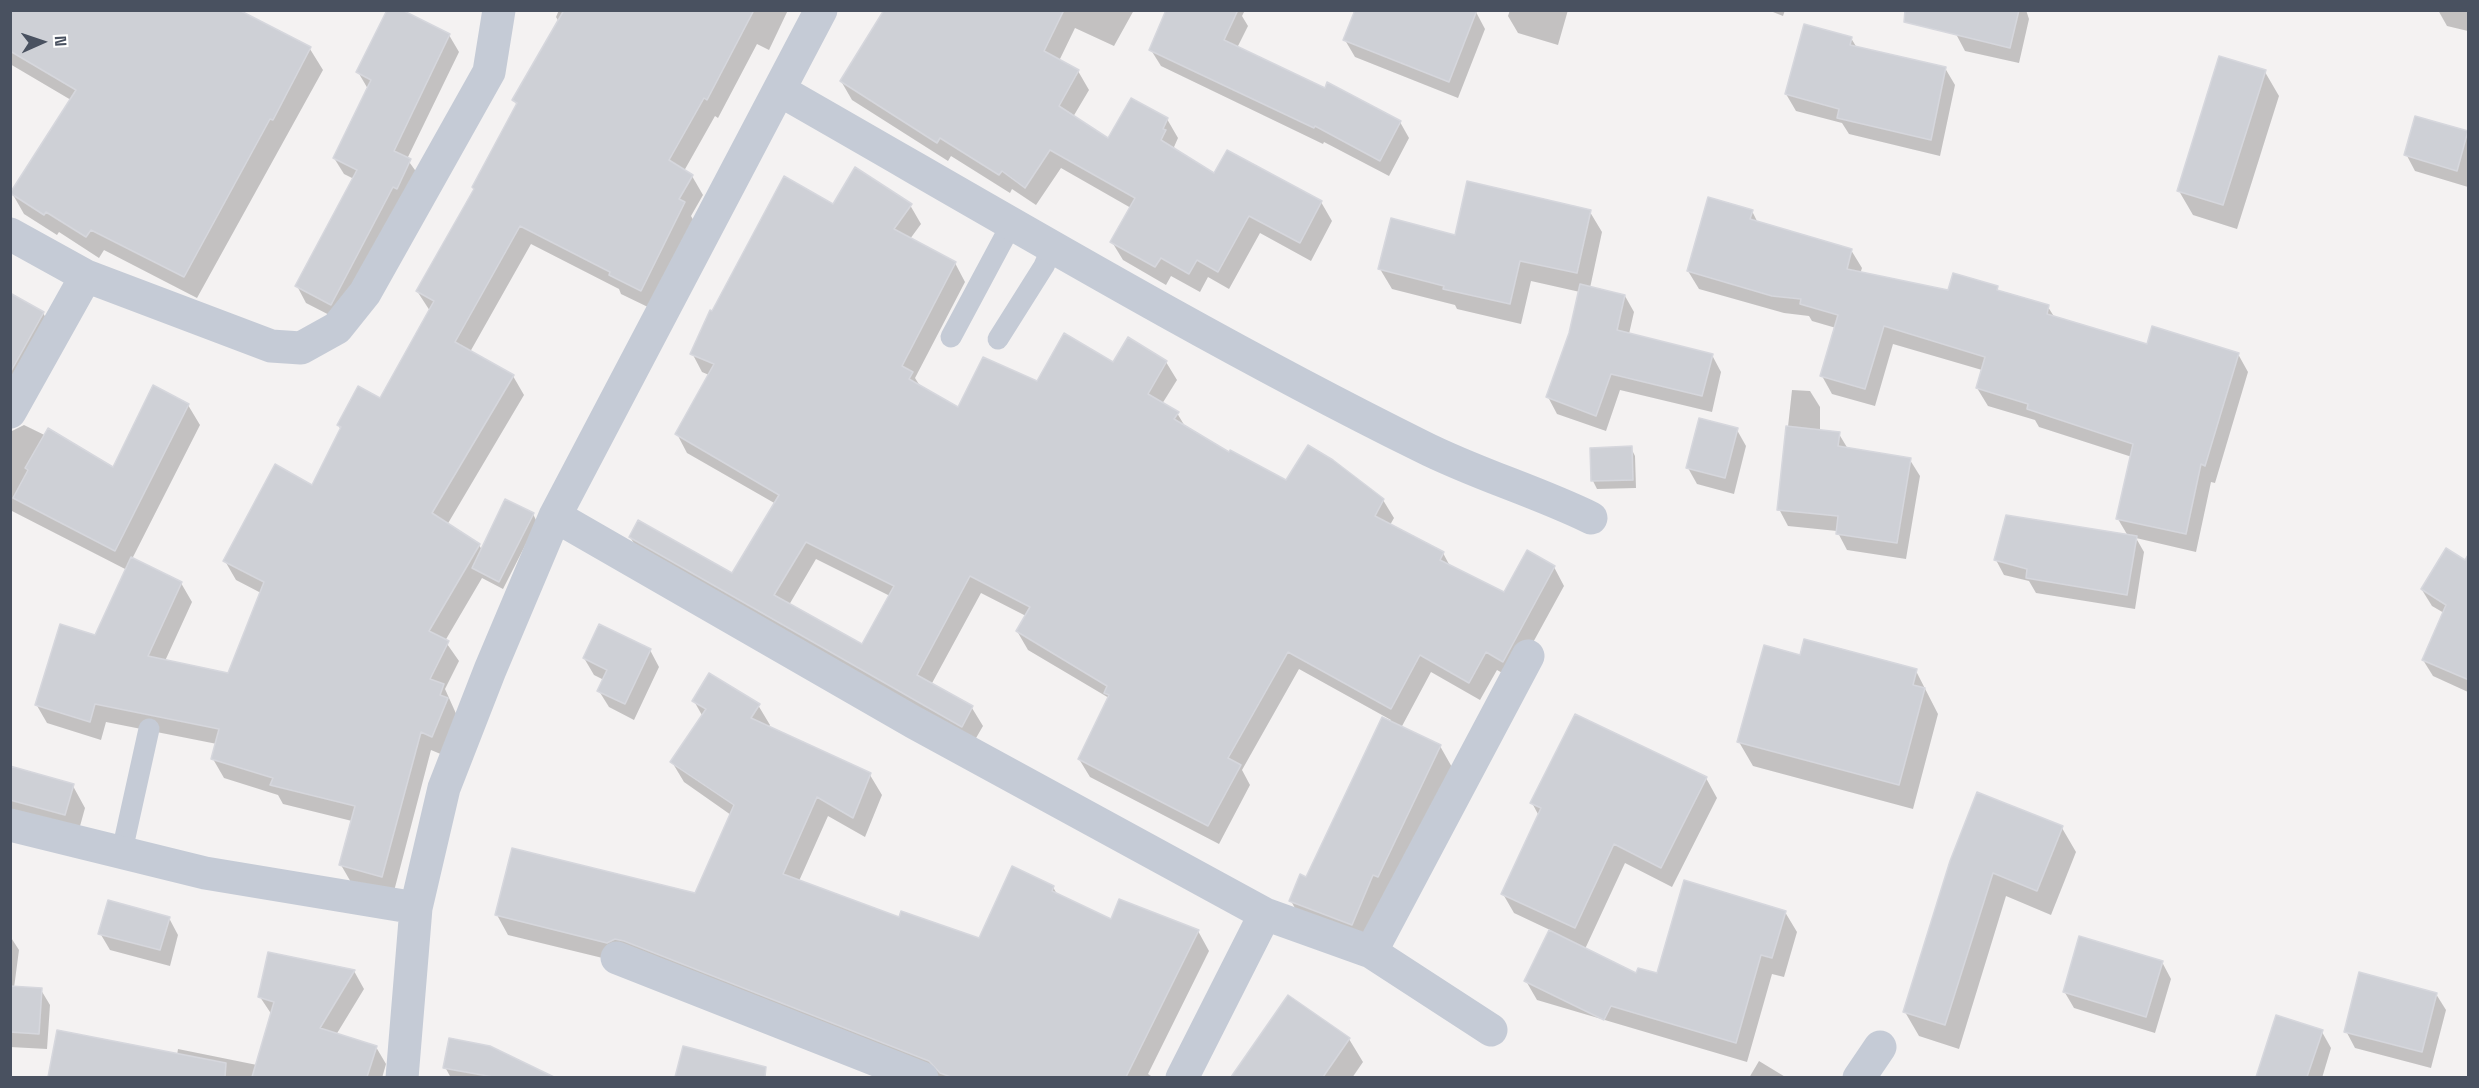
<!DOCTYPE html>
<html>
<head>
<meta charset="utf-8">
<style>
	body { margin:0 }
	#map { position:relative; width:2479px; height:1088px; overflow:hidden; background:#f4f2f2; font-family:"Space Grotesk",sans-serif }
	canvas { display:block }
	.frame { position:absolute; inset:0; border:12px solid #495160; pointer-events:none }
	.north { position:absolute; left:12px; top:12px; width:60px; height:60px; -webkit-text-stroke:4px #fff; paint-order:stroke; rotate:87deg; font-size:16px; font-weight:700; line-height:24px; text-align:center; color:#495160 }
	.north::after { content:''; display:block; margin:auto; width:21px; height:27px; background:#495160; clip-path:polygon(50% 0,100% 100%,50% 72%,0 100%) }
</style>
</head>
<body>
<div id="map">
<canvas width="2479" height="1088"></canvas>
<div class="frame"></div>
<div class="north">N</div>
</div>
<script>
const context = document.querySelector('canvas').getContext('2d');
context.lineJoin = 'round';
function fill(path, color) { context.fillStyle = color; context.fill(path, 'evenodd'); }
function strokePath(path, color, width, dash) { context.strokeStyle = color; context.lineWidth = width; context.lineCap = dash ? 'butt' : 'round'; context.setLineDash(dash || []); context.stroke(path); }
const shadow = new Path2D(`
	M10,10H236L310,49L323,70L197,298L104,250L99,258L59,232L57,235L24,214L12,193L71,100L10,64Z
	M559,10H788L769,50L757,44L718,118L715,116L684,171L692,176L703,195L691,216L695,223L652,309L621,294L619,289L531,244L470,352L513,376L524,395L447,525L479,545L482,550L533,514L537,522L503,589L482,578L445,641L459,661L445,689L458,718L443,755L431,750L393,895L352,884L341,865L352,821L283,804L278,795L224,778L213,759L217,744L106,722L101,740L47,723L36,704L96,637L127,570L10,510V432L24,425L114,469L188,405L200,425L132,559L181,583L192,602L165,661L229,674L261,593L236,580L225,561L312,487L341,430L338,425L381,400L430,311L417,291L475,190L517,106L514,100L559,22L556,17Z
	M902,10H1134L1114,46L1075,28L1059,61L1078,71L1089,90L1073,117L1109,140L1167,119L1178,138L1174,147L1176,150L1215,175L1321,202L1332,221L1311,261L1260,233L1229,289L1208,277L1200,292L1171,276L1166,285L1123,260L1112,242L1131,208L1061,168L1036,205L1012,189L1010,193L951,156L948,161L852,100L841,81Z
	M1167,10H1245L1242,16L1248,26L1237,48L1400,122L1409,138L1389,176L1324,142L1323,144L1161,66L1151,50Z
	M1510,10H1568L1558,45L1518,33L1508,16Z
	M1768,10H1785L1783,16Z
	M1961,10H2026L2029,19L2019,63L1965,51L1956,34Z
	M2438,10H2468V31L2447,26Z
	M1476,12L1485,29L1458,98L1355,57L1345,40Z
	M449,35L459,52L407,159L420,177L341,321L306,303L297,286L354,179L344,174L334,158L368,89L358,72Z
	M1851,38L1857,48L1945,68L1955,85L1940,156L1849,134L1842,123L1796,111L1786,94Z
	M2265,72L2279,96L2237,229L2193,215L2179,191Z
	M2467,133L2468,187L2415,171L2406,154Z
	M910,205L921,224L910,239L955,263L965,282L915,378L920,386L959,409L1037,383L1114,364L1166,362L1177,380L1162,404L1177,413L1186,428L1230,454L1287,482L1383,500L1394,518L1390,525L1443,553L1451,568L1504,594L1554,567L1564,586L1513,679L1497,670L1480,700L1431,672L1401,728L1440,746L1453,769L1365,947L1304,924L1291,901L1307,879L1391,720L1299,669L1242,770L1250,785L1219,844L1090,777L1079,759L1109,698L1028,650L1017,631L1026,616L981,593L931,685L972,708L983,726L972,745L641,555L630,537L733,575L776,504L687,453L677,434L709,375L702,372L692,353L713,313L833,206ZM816,559L890,596L863,646L789,605Z
	M1752,211L1758,223L1851,250L1862,268L1860,274L1949,292L1997,288L2000,293L2048,307L2055,318L2148,345L2238,354L2248,372L2215,483L2211,482L2196,552L2136,538L2144,552L2135,609L2036,593L2029,581L2004,575L1996,560L2128,536L2118,519L2132,457L2039,427L2035,420L1988,406L1977,388L1982,370L1893,344L1875,406L1832,394L1822,376L1836,328L1812,321L1809,316L1784,313L1699,289L1688,271Z
	M1590,212L1602,232L1590,288L1625,296L1634,312L1629,334L1712,355L1721,372L1712,412L1620,390L1606,431L1557,414L1548,397L1571,333L1580,292L1531,281L1521,324L1457,309L1455,305L1392,289L1380,269L1456,237Z
	M10,295L43,313L55,333L10,413Z
	M1792,390L1810,391L1820,407V432L1839,434L1848,449L1910,460L1920,476L1906,559L1847,550L1837,531L1788,526L1779,509Z
	M1737,430L1746,446L1734,494L1697,484L1688,468Z
	M1631,448L1635,456L1636,488L1597,489L1593,481L1591,449Z
	M2468,564V692L2433,676L2423,660L2444,613L2432,606L2422,590Z
	M650,650L659,667L634,720L609,707L599,691L604,680L594,675L584,658Z
	M1801,657L1916,671L1938,714L1913,809L1753,766L1739,742Z
	M694,701L758,705L770,725L768,728L870,775L882,795L865,837L828,816L799,881L900,919L980,939L1053,887L1058,896L1112,921L1198,931L1209,951L1148,1074L1154,1078H934L619,962L508,935L497,915L696,895L731,815L684,782L672,762L703,717Z
	M10,768L73,786L85,808L77,837L10,818Z
	M1706,778L1717,798L1672,887L1625,863L1585,949L1637,975H1658L1785,912L1797,932L1784,977L1772,974L1747,1062L1537,1000L1526,981L1550,930L1514,913L1503,894L1539,816L1532,803Z
	M1978,794L2062,828L2076,852L2051,915L2006,896L1959,1049L1919,1036L1905,1012Z
	M169,918L178,935L170,966L110,950L100,933Z
	M10,936L19,950L14,988L41,990L50,1005L47,1049L10,1047Z
	M2162,962L2171,979L2155,1033L2074,1008L2064,991Z
	M354,971L364,989L336,1035L376,1047L386,1064L382,1078H50L59,1032L177,1055L178,1049L257,1065L272,1015L260,997Z
	M2436,994L2446,1010L2431,1068L2355,1048L2346,1031Z
	M1289,997L1349,1039L1363,1062L1352,1078H1233Z
	M2277,1017L2322,1032L2331,1048L2322,1078H2259Z
	M487,1047L550,1078H451L445,1067Z
	M684,1048L739,1062L748,1078H677Z
	M1759,1061L1787,1078H1749Z`);
const building = new Path2D(`
	M10,10H239L311,47L273,120L270,119L184,277L91,230L86,237L46,212L44,215L10,193L76,90L10,51Z
	M387,10H402L450,34L394,151L411,159L397,189L393,187L331,305L295,286L357,170L333,158L371,80L356,72Z
	M564,10H754L707,100L704,98L669,160L693,175L679,199L685,202L641,291L609,275L610,272L520,226L455,342L514,375L432,513L480,544L429,631L449,641L430,679L444,684L440,695L448,698L432,737L421,732L382,877L339,865L355,806L270,785L273,778L211,759L219,729L95,704L90,722L35,705L60,624L95,635L131,557L182,582L148,656L228,673L264,582L223,561L275,464L312,485L341,427L337,425L358,386L380,398L434,301L416,291L474,189L472,187L517,103L512,100Z
	M884,10H1064L1044,51L1079,70L1059,106L1108,138L1131,98L1168,118L1163,129L1166,130L1161,140L1214,173L1227,150L1322,201L1300,243L1249,216L1218,272L1197,260L1189,274L1161,258L1155,267L1110,242L1135,198L1050,150L1025,188L1002,171L999,175L940,138L937,143L840,81Z
	M1166,10H1238L1224,40L1325,88L1327,82L1401,121L1380,161L1315,126L1314,128L1149,50Z
	M1355,10H1477L1449,82L1343,40Z
	M1905,10H2019L2010,48L1904,22Z
	M1804,24L1852,37L1850,45L1946,67L1931,140L1837,118L1839,109L1785,94Z
	M2219,56L2266,70L2223,205L2177,191Z
	M2415,116L2468,131L2457,171L2404,155Z
	M855,167L912,204L894,229L956,262L902,366L913,372L909,379L958,407L983,357L1037,381L1064,333L1113,362L1128,337L1167,361L1148,394L1179,412L1174,419L1229,452L1230,450L1286,480L1308,445L1333,460L1384,499L1375,516L1444,552L1440,560L1504,592L1527,550L1555,566L1503,662L1486,652L1469,683L1420,655L1391,709L1288,652L1228,758L1241,765L1208,826L1078,759L1109,695L1104,693L1107,686L1016,631L1030,607L970,576L917,675L973,706L962,727L629,537L638,520L732,573L779,495L675,434L714,364L690,354L710,310L712,311L784,176L833,204ZM806,542L894,586L862,644L774,595Z
	M1467,181L1591,210L1577,273L1520,261L1510,304L1443,289L1444,286L1378,269L1391,218L1455,235Z
	M1708,197L1753,210L1750,219L1852,249L1847,269L1948,290L1953,273L1998,286L1997,290L2049,305L2047,314L2147,344L2152,326L2239,353L2205,466L2201,464L2186,534L2116,519L2133,444L2027,409L2028,404L1976,388L1985,357L1884,326L1865,389L1820,376L1838,315L1800,304L1801,299L1772,296L1687,271Z
	M1580,284L1625,295L1617,330L1713,354L1702,396L1611,374L1596,416L1546,397L1569,333Z
	M10,293L44,312L10,373Z
	M153,385L189,404L115,551L13,498L28,470L25,468L48,428L113,467Z
	M1699,418L1738,428L1725,478L1686,468Z
	M1786,426L1840,432L1838,446L1911,458L1897,543L1836,534L1838,516L1777,510Z
	M1632,446L1633,480L1591,481L1590,448Z
	M505,499L534,513L499,582L472,568Z
	M2006,515L2137,536L2127,595L2026,578L2027,569L1994,560Z
	M2446,548L2465,560L2469,553V680L2422,660L2446,605L2421,589Z
	M599,624L651,649L625,704L597,691L607,670L583,658Z
	M1804,639L1917,669L1913,685L1925,688L1899,785L1737,742L1764,645L1800,655Z
	M709,673L760,704L751,718L871,773L853,818L817,797L783,874L899,917L901,911L979,938L1012,866L1054,886L1052,891L1111,919L1119,899L1199,930L1126,1077H951L940,1073L929,1061L624,941L615,939L607,943L495,915L512,848L695,893L734,805L670,762L706,709L692,701Z
	M1575,714L1707,777L1661,868L1614,844L1575,928L1501,894L1541,808L1530,803Z
	M1382,717L1441,745L1378,877L1373,875L1352,925L1289,901L1300,874L1306,877Z
	M10,766L74,784L65,815L10,800Z
	M1977,792L2063,826L2037,891L1993,873L1945,1025L1903,1012L1950,861Z
	M1684,880L1786,911L1772,958L1761,955L1736,1043L1611,1006L1604,1020L1524,981L1549,930L1636,973L1638,968L1657,973Z
	M108,900L170,917L160,950L98,934Z
	M2079,936L2163,961L2146,1017L2063,992Z
	M268,952L355,970L320,1028L377,1046L367,1077H252L274,1002L258,997Z
	M2359,972L2437,993L2422,1052L2344,1032Z
	M10,986L42,988L39,1034L10,1032Z
	M1288,995L1350,1038L1323,1077H1231Z
	M2276,1015L2323,1030L2307,1077H2256Z
	M57,1030L226,1063L225,1077H48Z
	M449,1038L490,1046L554,1077H493L443,1068Z
	M683,1046L766,1067L765,1077H675Z`);
const lane = new Path2D(`
	M951,337L1012,223
	M998,339L1044,266L1053,245
	M122,851L149,729`);
const street = new Path2D(`
	M781,91C993,212 1203,338 1421,446C1476,474 1536,491 1591,518
	M10,234L86,276L271,346L301,348L337,328L365,293L489,72L499,10
	M10,412L86,276
	M555,516L913,722L1265,914L1371,952L1491,1030
	M10,825L205,873L416,908
	M1371,952L1528,656
	M617,958L922,1078
	M402,1078L416,908L444,788L490,670L555,516L821,10
	M1182,1078L1265,914
	M1859,1078L1880,1047`);
fill(shadow, '#0003');
fill(building, '#ced0d6');
strokePath(building, '#d6d7dd', 1.5);
strokePath(lane, '#c5cbd6', 21);
strokePath(street, '#c5cbd6', 33);
</script>
</body>
</html>
